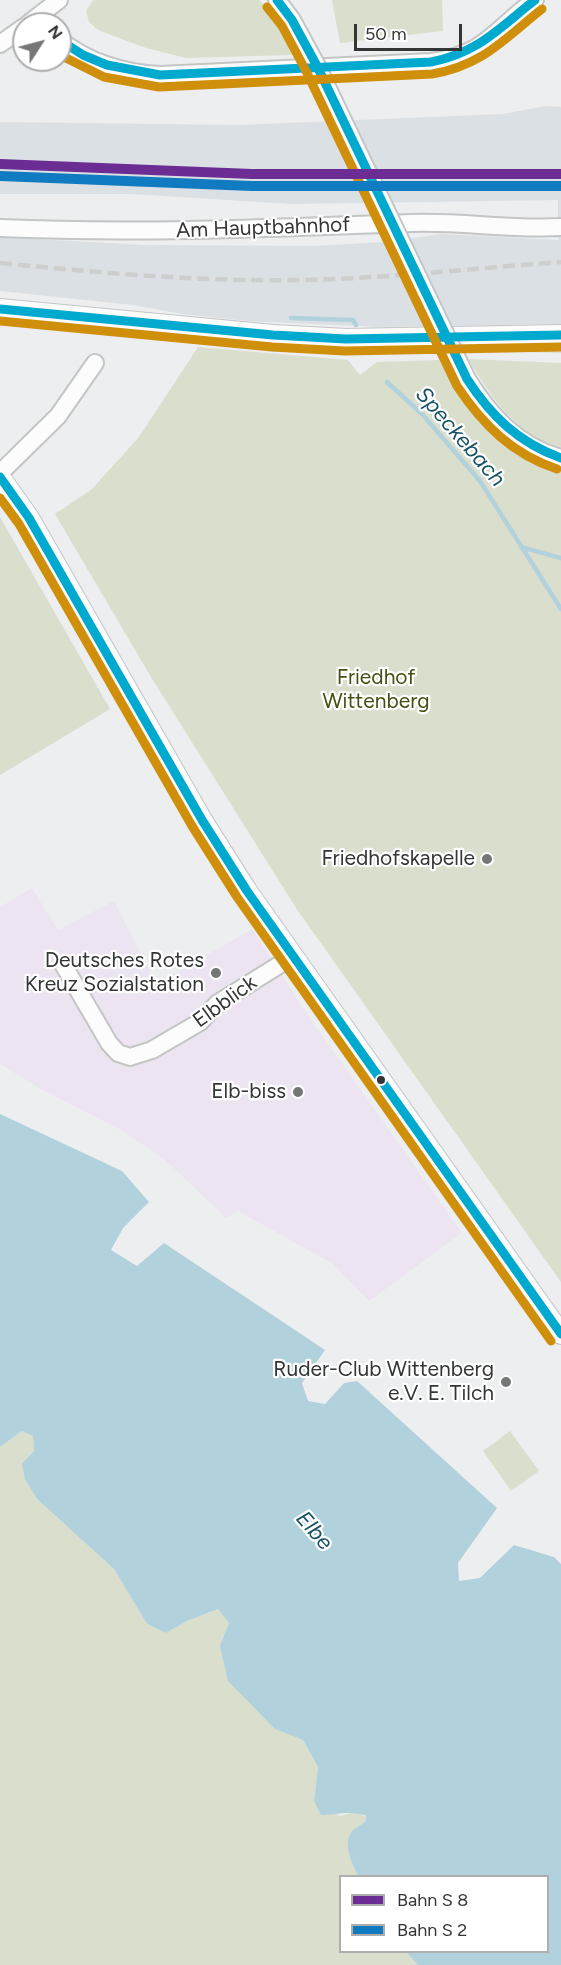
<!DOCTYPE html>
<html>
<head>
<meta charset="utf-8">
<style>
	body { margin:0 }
	#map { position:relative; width:561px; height:1965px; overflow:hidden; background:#edeeef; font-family:Figtree,sans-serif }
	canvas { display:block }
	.legend { position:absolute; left:339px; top:1875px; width:210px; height:78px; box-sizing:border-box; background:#fff; border:2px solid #aeaeae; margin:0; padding:8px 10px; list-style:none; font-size:18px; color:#343535 }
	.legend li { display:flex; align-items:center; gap:12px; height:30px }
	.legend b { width:30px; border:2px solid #aeaeae }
	.north { position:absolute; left:12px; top:12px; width:60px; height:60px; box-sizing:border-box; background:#fff; border:2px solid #aeaeae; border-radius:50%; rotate:54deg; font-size:16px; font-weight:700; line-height:24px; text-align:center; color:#343535 }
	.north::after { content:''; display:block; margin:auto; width:21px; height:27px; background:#757676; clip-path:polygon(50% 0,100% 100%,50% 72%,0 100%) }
	.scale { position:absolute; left:354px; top:24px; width:108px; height:27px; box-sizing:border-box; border:3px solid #343535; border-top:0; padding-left:8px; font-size:18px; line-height:21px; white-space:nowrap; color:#343535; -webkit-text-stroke:4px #fff; paint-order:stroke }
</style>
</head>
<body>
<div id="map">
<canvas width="561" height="1965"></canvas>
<ul class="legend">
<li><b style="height:8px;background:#6b2c94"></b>Bahn S 8</li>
<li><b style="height:8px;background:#107bc0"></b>Bahn S 2</li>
</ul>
<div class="north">N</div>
<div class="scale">50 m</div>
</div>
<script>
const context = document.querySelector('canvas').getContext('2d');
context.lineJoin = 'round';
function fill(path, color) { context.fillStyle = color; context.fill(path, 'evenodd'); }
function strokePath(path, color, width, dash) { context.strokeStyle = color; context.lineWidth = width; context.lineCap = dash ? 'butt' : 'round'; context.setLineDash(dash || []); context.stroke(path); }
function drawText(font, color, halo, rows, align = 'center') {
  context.font = font + ' Figtree,sans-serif'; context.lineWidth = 4.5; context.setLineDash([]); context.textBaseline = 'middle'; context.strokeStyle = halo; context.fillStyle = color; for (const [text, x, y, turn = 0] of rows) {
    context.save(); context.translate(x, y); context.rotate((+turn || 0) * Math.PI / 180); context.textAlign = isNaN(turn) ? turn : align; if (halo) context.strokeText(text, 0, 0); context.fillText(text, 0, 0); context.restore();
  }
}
const commercial = new Path2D(`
	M32,888L58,930L114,901L156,984L252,929L309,1017L462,1233L369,1301L333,1264L238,1211L226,1218L164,1159L121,1130L39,1088L0,1064V907Z`);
const built = new Path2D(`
	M545,106L561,107V324L378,327L247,321L182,314L133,305L0,291V237L145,245L314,246L385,242L442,234L558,240V200L291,204L131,194H0V122L239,125L503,114Z`);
const green = new Path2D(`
	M93,0H259L274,14V19L296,52L290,55L186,58L143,47L98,30L89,22L86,11Z
	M332,0H442L443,31L340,43Z
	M461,346L561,348V353L464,350Z
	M198,347L348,360L360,375L377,362L439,360C469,412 504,449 561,470V1282L296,908L151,677L55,514L92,489L139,437Z
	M468,359L561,363V447C516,435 491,397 468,359Z
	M0,517L110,709L0,775Z
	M22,1431L33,1436L37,1499L114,1569L147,1624L166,1633L187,1621L218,1609L229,1623L221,1646L275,1729L303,1740L318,1767L314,1801L340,1816L356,1812L366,1817L365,1822C361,1825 356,1827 353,1830C341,1842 352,1863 358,1876H340V1952H406L418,1965H0V1447Z
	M510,1431L539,1471L511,1491L483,1451Z`);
const water = new Path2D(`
	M0,1114L122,1171L149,1202L123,1228L111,1250L137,1266L164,1243L325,1350L302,1383L308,1401L325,1404L344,1383L357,1381L497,1508L458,1563L459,1581L480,1578L514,1545L554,1557L561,1564V1965H418L406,1952H548V1876H358C352,1863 341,1842 353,1830C356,1827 361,1825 365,1822L366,1816C353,1810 335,1815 321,1815L314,1801L318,1767L303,1740L275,1729L228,1681L220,1646L229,1623L218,1609L187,1621L166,1633L147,1624L114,1569L37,1499L25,1479L22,1464L34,1451L33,1436L22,1431L0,1447Z`);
const stream = new Path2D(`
	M291,318L353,320L356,325
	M387,382L422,414L480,481L561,609
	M521,547L561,558`);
const minor = new Path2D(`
	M277,0L292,20
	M28,24L59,0
	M60,40C89,63 123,73 160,75L431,62C485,55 495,29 535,0
	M0,44L24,27
	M0,228C137,234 273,228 411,223C461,221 511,230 561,227
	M467,379C490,416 518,446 561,458
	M0,473L58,416L95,363
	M64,966L109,1043L118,1053L130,1057L152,1050L200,1022L218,1003L292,957`);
const major = new Path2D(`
	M0,309L273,335L346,339L561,335
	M0,477L29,518L202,820L247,891L561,1334`);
const rail = new Path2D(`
	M0,263C102,273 203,282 306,280C391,278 476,268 561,262`);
const minorBridge = new Path2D(`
	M292,20L317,66L467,379`);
const bus1 = new Path2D(`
	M277,0L292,20L317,66L467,379C491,416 519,443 561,458
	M60,40L83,55L107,65L160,75L431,62C478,53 499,28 535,0
	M0,309L273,335L346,339L561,335
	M0,477L29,518L202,820L247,891L561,1334`);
const bus2 = new Path2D(`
	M267,7L282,26L306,71L457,386C483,425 512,454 557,469
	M60,55L104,77L159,87L432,74C482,66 504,39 542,9
	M0,321L272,347L345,351L561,347
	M0,498L19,524L192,826L237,897L551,1341`);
const rail1 = new Path2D(`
	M0,164L252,174H561`);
const rail2 = new Path2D(`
	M0,176L252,186H561`);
const markers = [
	[487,859,6,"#757676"],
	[216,973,6,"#757676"],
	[381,1080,5,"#343535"],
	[298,1092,6,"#757676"],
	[506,1382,6,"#757676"]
];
const streetNames = [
	["Am Hauptbahnhof",263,228,-2],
	["Elbblick",225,1002,-36]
];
const parkNames = [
	["Friedhof",376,678],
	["Wittenberg",376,702]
];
const poiNames = [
	["Friedhofskapelle",475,859],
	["Deutsches Rotes",204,961],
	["Kreuz Sozialstation",204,985],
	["Elb-biss",286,1092],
	["Ruder-Club Wittenberg",494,1370],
	["e.V. E. Tilch",494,1394]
];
const waterNames = [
	["Speckebach",460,437,49],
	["Elbe",314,1531,49]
];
fill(commercial, '#ece5f1');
fill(built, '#dbe0e4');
fill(green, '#dadecd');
fill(water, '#b1d1dd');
strokePath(stream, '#b1d1dd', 4.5);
strokePath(minor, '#c4c5c5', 20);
strokePath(major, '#c4c5c5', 22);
strokePath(minor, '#fcfcfd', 16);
strokePath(major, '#fcfcfd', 20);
strokePath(rail, '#cdcece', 4.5, [12, 6]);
strokePath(minorBridge, '#c4c5c5', 20, []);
strokePath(minorBridge, '#fcfcfd', 16);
strokePath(bus1, '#00a9ce', 9);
strokePath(bus2, '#d08f0b', 9);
strokePath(rail1, '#6b2c94', 10);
strokePath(rail2, '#107bc0', 10);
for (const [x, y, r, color] of markers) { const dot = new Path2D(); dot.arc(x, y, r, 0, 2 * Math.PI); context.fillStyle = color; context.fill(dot); strokePath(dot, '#fff', 2); }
drawText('21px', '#343535', '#fff', streetNames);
drawText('21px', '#464f12', '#fff', parkNames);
drawText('21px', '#343535', '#fff', poiNames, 'right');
drawText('italic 22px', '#175365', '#fff', waterNames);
</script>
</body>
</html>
